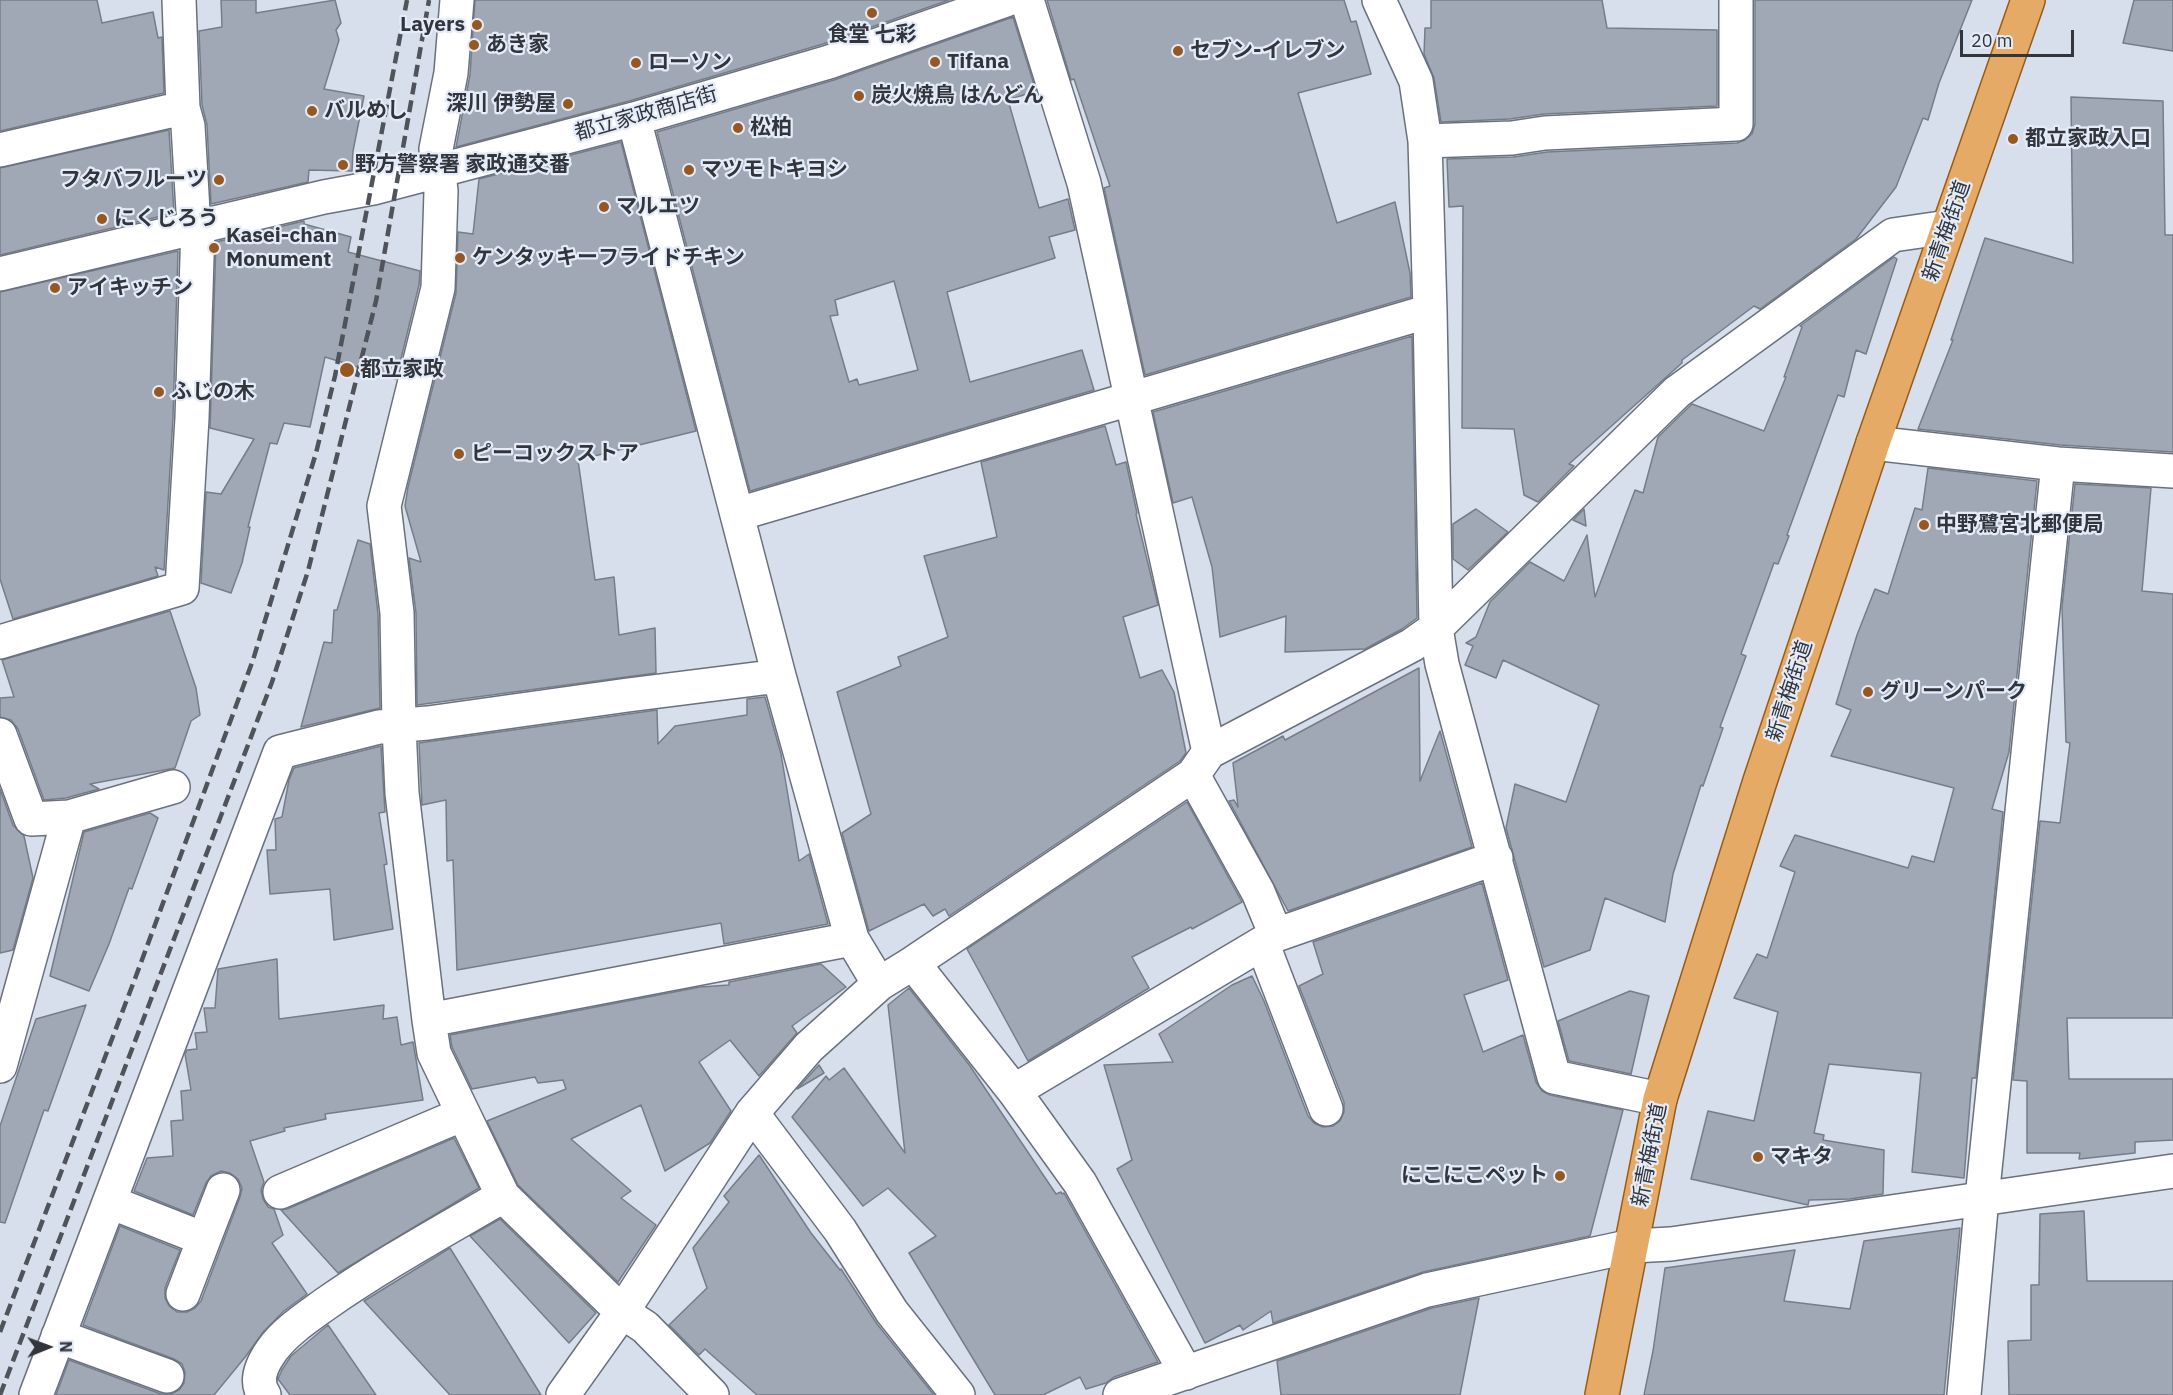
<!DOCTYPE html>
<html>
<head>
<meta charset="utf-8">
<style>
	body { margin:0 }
	#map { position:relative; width:2173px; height:1395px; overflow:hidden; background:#d7dfed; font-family:"IBM Plex Sans",sans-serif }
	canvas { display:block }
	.north { position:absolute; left:18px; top:1317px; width:60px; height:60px; -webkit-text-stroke:4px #e4ecfa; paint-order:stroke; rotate:89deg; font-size:16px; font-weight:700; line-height:24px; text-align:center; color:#32353b }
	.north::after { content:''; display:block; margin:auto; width:21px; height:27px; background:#32353b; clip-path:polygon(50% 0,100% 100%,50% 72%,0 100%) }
	.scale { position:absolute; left:1960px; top:30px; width:114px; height:27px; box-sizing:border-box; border:3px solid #32353b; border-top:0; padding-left:8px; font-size:18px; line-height:21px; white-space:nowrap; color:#32353b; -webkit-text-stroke:4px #e4ecfa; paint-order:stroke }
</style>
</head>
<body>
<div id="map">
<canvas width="2173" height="1395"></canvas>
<div class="north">N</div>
<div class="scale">20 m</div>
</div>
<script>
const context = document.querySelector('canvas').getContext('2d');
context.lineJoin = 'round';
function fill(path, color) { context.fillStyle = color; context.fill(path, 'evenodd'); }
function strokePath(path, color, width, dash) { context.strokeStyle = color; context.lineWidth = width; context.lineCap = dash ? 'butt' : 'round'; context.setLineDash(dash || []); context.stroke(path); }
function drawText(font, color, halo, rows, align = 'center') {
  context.font = font + ' "IBM Plex Sans","Noto Sans JP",sans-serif'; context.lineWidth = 4.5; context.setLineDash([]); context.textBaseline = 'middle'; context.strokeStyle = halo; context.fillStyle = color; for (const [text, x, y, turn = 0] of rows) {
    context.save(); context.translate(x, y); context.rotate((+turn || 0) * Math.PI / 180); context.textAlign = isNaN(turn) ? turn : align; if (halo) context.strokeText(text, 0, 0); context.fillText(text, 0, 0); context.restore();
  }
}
const building = new Path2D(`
	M0,0H97L102,23L153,12L158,38L162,37L164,93L0,131Z
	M221,0H256V13L335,0L341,23L336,30L339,40L324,89L364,96L353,151L352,171L309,170L308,182L211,204L207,125L202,105L199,31L222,27Z
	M475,0H949L823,44L629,101L456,147L470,75Z
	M1047,0H1344L1351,22L1356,21L1371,74L1298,93L1337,223L1395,202L1410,273L1411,297L1145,375L1104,188L1110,186L1074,79L1071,80Z
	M1431,0H1602L1607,28L1717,30V106L1544,114L1510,119L1441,122L1434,78L1424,54L1425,28H1431Z
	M1755,0H1972L1939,83L1928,120L1923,118L1896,187L1856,239L1760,309L1754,306L1682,360V363L1569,464L1574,466L1538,502L1524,495L1514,429L1462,428L1463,206L1449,207L1447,159L1513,157L1547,152L1737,143L1745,140L1752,134L1755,124Z
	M2134,0H2173V51L2123,43Z
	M1013,17L1036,91L1008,100L1039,208L1068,199L1075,230L1049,237L1055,258L947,292L970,382L1082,350L1094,390L750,491L657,132L834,80ZM894,281L918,370L859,385L857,379L849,382L830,316L838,315L835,300Z
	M2071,97L2163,101L2165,235H2173V452L2060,445L1918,429L1953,340H1951L1985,238L2073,263Z
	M169,130L174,213L0,255V168Z
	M621,142L696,431L578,460L595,580L614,577L619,635L655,628L656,673L417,705L416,613L409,558L421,562L405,506L408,487L456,293L458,232L473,234L479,179Z
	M304,221V224L351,237L348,252L420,271L419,285L396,379L325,357L310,427L284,423L277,444L270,443L248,527H250L242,563L231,593L201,583L206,492L221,494L254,439L210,428L216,242Z
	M178,251L173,417L164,570L155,567L158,576L13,619L0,579V292Z
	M1894,257L1897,259L1866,354L1856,350L1844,397L1838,395L1787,535L1789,536L1778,564L1774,563L1741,654L1746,656L1720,727L1723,728L1703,786L1701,785L1673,874L1665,922L1605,898L1590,950L1544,967L1506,828L1515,784L1566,802L1599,705L1503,660L1496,678L1465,665L1473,646L1466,643L1476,637L1490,602L1530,562L1564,581L1587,535L1595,597L1635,490L1643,493L1658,437L1692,404L1764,431L1786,377H1784L1802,327L1800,326Z
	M1412,336L1417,618L1402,629L1365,649L1285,652L1286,616L1220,637L1212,567L1192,497L1173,503L1153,412Z
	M1105,426L1116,465L1126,462L1137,513L1136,514L1158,605L1123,617L1140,678L1162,670L1174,692L1186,753L1180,761L949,916L945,909L933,916L924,904L869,931L842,833L871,814L837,692L901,666L898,657L948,637L924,556L997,537L981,462Z
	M1928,468L2037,481L2009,752L1992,809L2003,812L1976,1078H1972L1964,1178L1912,1172L1921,1073L1829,1064L1814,1133L1824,1135L1823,1140L1884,1150L1883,1194L1850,1199L1809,1200L1808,1205L1691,1179L1708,1111L1754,1121L1778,1012L1734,998L1757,954L1767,958L1795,872L1780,866L1795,835L1908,868L1912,856L1934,862L1954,788L1831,756L1851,710L1836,704L1857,635L1875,589L1888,594L1915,508L1922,510Z
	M2075,484L2151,488L2142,591L2173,594V1018H2067L2069,1079H2173V1140L2135,1142V1153L2079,1159L2080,1153H2027V1081L2013,1080L2040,821L2060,823L2070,743L2066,742L2062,607Z
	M1476,509L1508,532L1468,570L1453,559V524Z
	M1584,509L1586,526L1573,520Z
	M358,540L370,544L378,614L380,708L301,727L324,642L332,643L334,610H337Z
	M170,611L196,688L200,715L191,721L175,768L90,784L99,789L66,798L44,800L18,729L11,720L0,717V698L14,697L2,660Z
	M1419,668L1420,781L1440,731L1472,847L1288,911L1229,801L1234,800L1238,807L1233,763L1283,736L1285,740Z
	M765,697L781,754L799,861L809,854L828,924L724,944L721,923L457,970L453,860L447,861L446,800L422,805L419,743L657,710L658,744L675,726L747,715V699Z
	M381,746L385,812L379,813L387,864L384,865L393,929L334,940L330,889L270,894L267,850H276L275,819L282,817L289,780L294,768Z
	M0,789L13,825L24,836L33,878L13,950L0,953Z
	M1187,802L1242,902L1192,929L1191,927L1132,957L1149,988L1028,1061L967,949Z
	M150,813L158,818L132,889L129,888L109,944L89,991L50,976L84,832Z
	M1482,883L1508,980L1464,995L1483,1052L1523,1035L1536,1082L1542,1091L1550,1095L1623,1110L1590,1236L1423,1272L1273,1323L1271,1311L1243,1330L1240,1325L1205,1343L1117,1169L1132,1160L1104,1065L1173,1062L1159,1034L1232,985L1252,976L1264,1001L1308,1116L1314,1123L1323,1127L1333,1126L1340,1121L1344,1112V1102L1299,986L1323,974L1313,942Z
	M277,959L279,1019L384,1005L383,1019L397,1017L401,1045L413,1042L423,1100L325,1114L326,1119L284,1128L285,1131L250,1141L264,1182L261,1190L263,1199L268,1207L274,1209L283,1235L272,1243L307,1294L284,1311L264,1331L246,1356L214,1395H56L69,1360L161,1394H171L179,1390L184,1383L185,1372L182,1364L174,1359L83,1325L120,1226L180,1250L165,1288V1298L169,1306L177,1312H187L195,1308L201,1301L240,1197L242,1188L238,1179L230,1173L221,1171L211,1176L206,1183L193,1215L134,1191L147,1158L173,1156L171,1121L183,1120L181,1091L191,1090L185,1054L187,1050L197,1049L195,1033L207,1032L204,1008H215L218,969Z
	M821,964L846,987L792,1026L797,1033L759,1076L730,1040L699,1062L731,1111L710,1143L665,1171L641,1105L571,1139L631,1191L621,1198L656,1225L618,1282L518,1185L487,1121L566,1089L563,1080L538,1083L535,1077L472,1089L452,1047L450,1035L700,987L729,985V982Z
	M909,988L970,1066L1056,1194L1061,1192L1062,1194L1064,1193L1158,1362L1114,1377L1106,1383L1086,1389L1080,1377L1043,1395H995L909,1253L936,1236L888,1188L863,1206L792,1117L826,1076L829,1080L844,1068L905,1153L888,1005Z
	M1630,991L1649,996L1631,1074L1569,1061L1558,1021Z
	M86,1005L48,1111L44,1110L5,1223L0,1222V1126L36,1019Z
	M819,1065L824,1073L797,1089Z
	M454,1138L479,1188L338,1273L281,1210L287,1209Z
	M759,1155L811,1233L840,1270L841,1269L877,1324L934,1395H757L705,1349L699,1355L669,1325L707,1288L693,1248L729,1202L724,1196Z
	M2084,1211L2087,1281H2173V1395H2009L2008,1341L2031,1340V1285H2039L2040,1214Z
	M500,1219L596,1313L569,1343L470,1236Z
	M1960,1228L1944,1395H1644L1653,1351L1665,1268L1795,1250L1784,1301L1850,1309L1864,1241Z
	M450,1248L541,1395H450L364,1301Z
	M1479,1298L1460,1395H1281L1277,1361L1432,1308Z
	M328,1325L376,1395H290L278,1379L282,1370L291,1356Z`);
const minor = new Path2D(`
	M457,0L451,73L436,149L441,191L438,288L384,506L397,613L399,726L402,793L429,1020L434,1053L503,1196L622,1312L645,1327L712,1395
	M1027,0L1084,183L1209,752
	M1379,0L1416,81L1425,141L1430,311L1436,628L1442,664L1554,1077L1660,1099
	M634,119L779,676L852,939L879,984
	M1425,141L1512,138L1545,133L1736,124V0
	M0,150L183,108
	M0,274L324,197L373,188L634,119L829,62L1006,0
	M1873,443L2058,464L2173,471
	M738,514L1430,311
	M0,642L182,588L192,418L198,226L193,211L188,126L183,108L179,0
	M0,735L31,819L69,817L173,787
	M1193,775L1258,892L1276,935
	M1263,945L1326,1109
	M913,963L1014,1091L1080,1183L1186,1373
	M429,1020L852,939
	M0,1066L69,817
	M1014,1091L1276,935L1496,858
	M752,1113L840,1230L892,1312L958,1395
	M280,1192L463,1114
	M110,1202L204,1239L223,1190
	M183,1294L204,1239
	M58,1336L167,1376
	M36,1395L280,752L379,727L428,723L628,695L779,676
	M264,1395C254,1380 262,1364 272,1350C285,1332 306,1318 324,1305C381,1265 443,1231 503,1196
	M563,1395L622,1312L752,1113L809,1047L879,984L913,963L1193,775L1209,752L1412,645L1436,628L1677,392L1893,235L1948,227
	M1120,1395L1427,1290L1632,1246L1671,1244L2173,1171
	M1964,1395L1982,1198L2058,464`);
const major = new Path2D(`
	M1602,1395L1660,1099L1760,781L1873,443L2028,0`);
const rail = new Path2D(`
	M0,1332L136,976L253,660L316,453L335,376L407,0
	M0,1395L272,682L308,571L376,301L429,0`);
const markers = [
	[872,13,6,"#975720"],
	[477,25,6,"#975720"],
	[474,45,6,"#975720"],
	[1178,51,6,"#975720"],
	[935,62,6,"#975720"],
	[636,63,6,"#975720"],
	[859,96,6,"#975720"],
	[568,104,6,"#975720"],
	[312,111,6,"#975720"],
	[738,128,6,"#975720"],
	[2013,139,6,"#975720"],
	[343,165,6,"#975720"],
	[689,170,6,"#975720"],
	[219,180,6,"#975720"],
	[604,207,6,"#975720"],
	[102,219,6,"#975720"],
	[214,248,6,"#975720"],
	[460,258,6,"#975720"],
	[55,288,6,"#975720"],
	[347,370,8,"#975720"],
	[159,392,6,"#975720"],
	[459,454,6,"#975720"],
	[1924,525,6,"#975720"],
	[1868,692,6,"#975720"],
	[1758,1157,6,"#975720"],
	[1560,1176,6,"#975720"]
];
const poiNames = [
	["Layers",465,25,"right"],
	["食堂 七彩",872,35,"center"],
	["あき家",486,45],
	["セブン-イレブン",1190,51],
	["Tifana",947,62],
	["ローソン",648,63],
	["炭火焼鳥 はんどん",871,96],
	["深川 伊勢屋",556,104,"right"],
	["バルめし",324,111],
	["松柏",750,128],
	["都立家政入口",2025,139],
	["野方警察署 家政通交番",355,165],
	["マツモトキヨシ",701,170],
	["フタバフルーツ",207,180,"right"],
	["マルエツ",616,207],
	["にくじろう",114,219],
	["Kasei-chan",226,236],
	["Monument",226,260],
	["ケンタッキーフライドチキン",472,258],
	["アイキッチン",67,288],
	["都立家政",360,370],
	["ふじの木",171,392],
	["ピーコックストア",471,454],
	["中野鷺宮北郵便局",1936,525],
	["グリーンパーク",1880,692],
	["マキタ",1770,1157],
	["にこにこペット",1548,1176,"right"]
];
const streetNames = [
	["都立家政商店街",646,114,-16],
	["新青梅街道",1947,231,-71],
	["新青梅街道",1790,691,-72],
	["新青梅街道",1650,1155,-79]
];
fill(building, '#a0a8b5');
strokePath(building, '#767d8a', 1.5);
strokePath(minor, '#6a717d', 36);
strokePath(major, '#9a5c15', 36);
strokePath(minor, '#fff', 33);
strokePath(major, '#e4aa66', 33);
strokePath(rail, '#4f535a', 4.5, [12, 6]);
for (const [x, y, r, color] of markers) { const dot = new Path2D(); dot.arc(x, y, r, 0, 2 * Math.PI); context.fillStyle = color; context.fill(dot); strokePath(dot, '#e4ecfa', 2); }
drawText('bold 21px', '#32353b', '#e4ecfa', poiNames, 'left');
drawText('21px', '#32353b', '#e4ecfa', streetNames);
</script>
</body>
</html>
